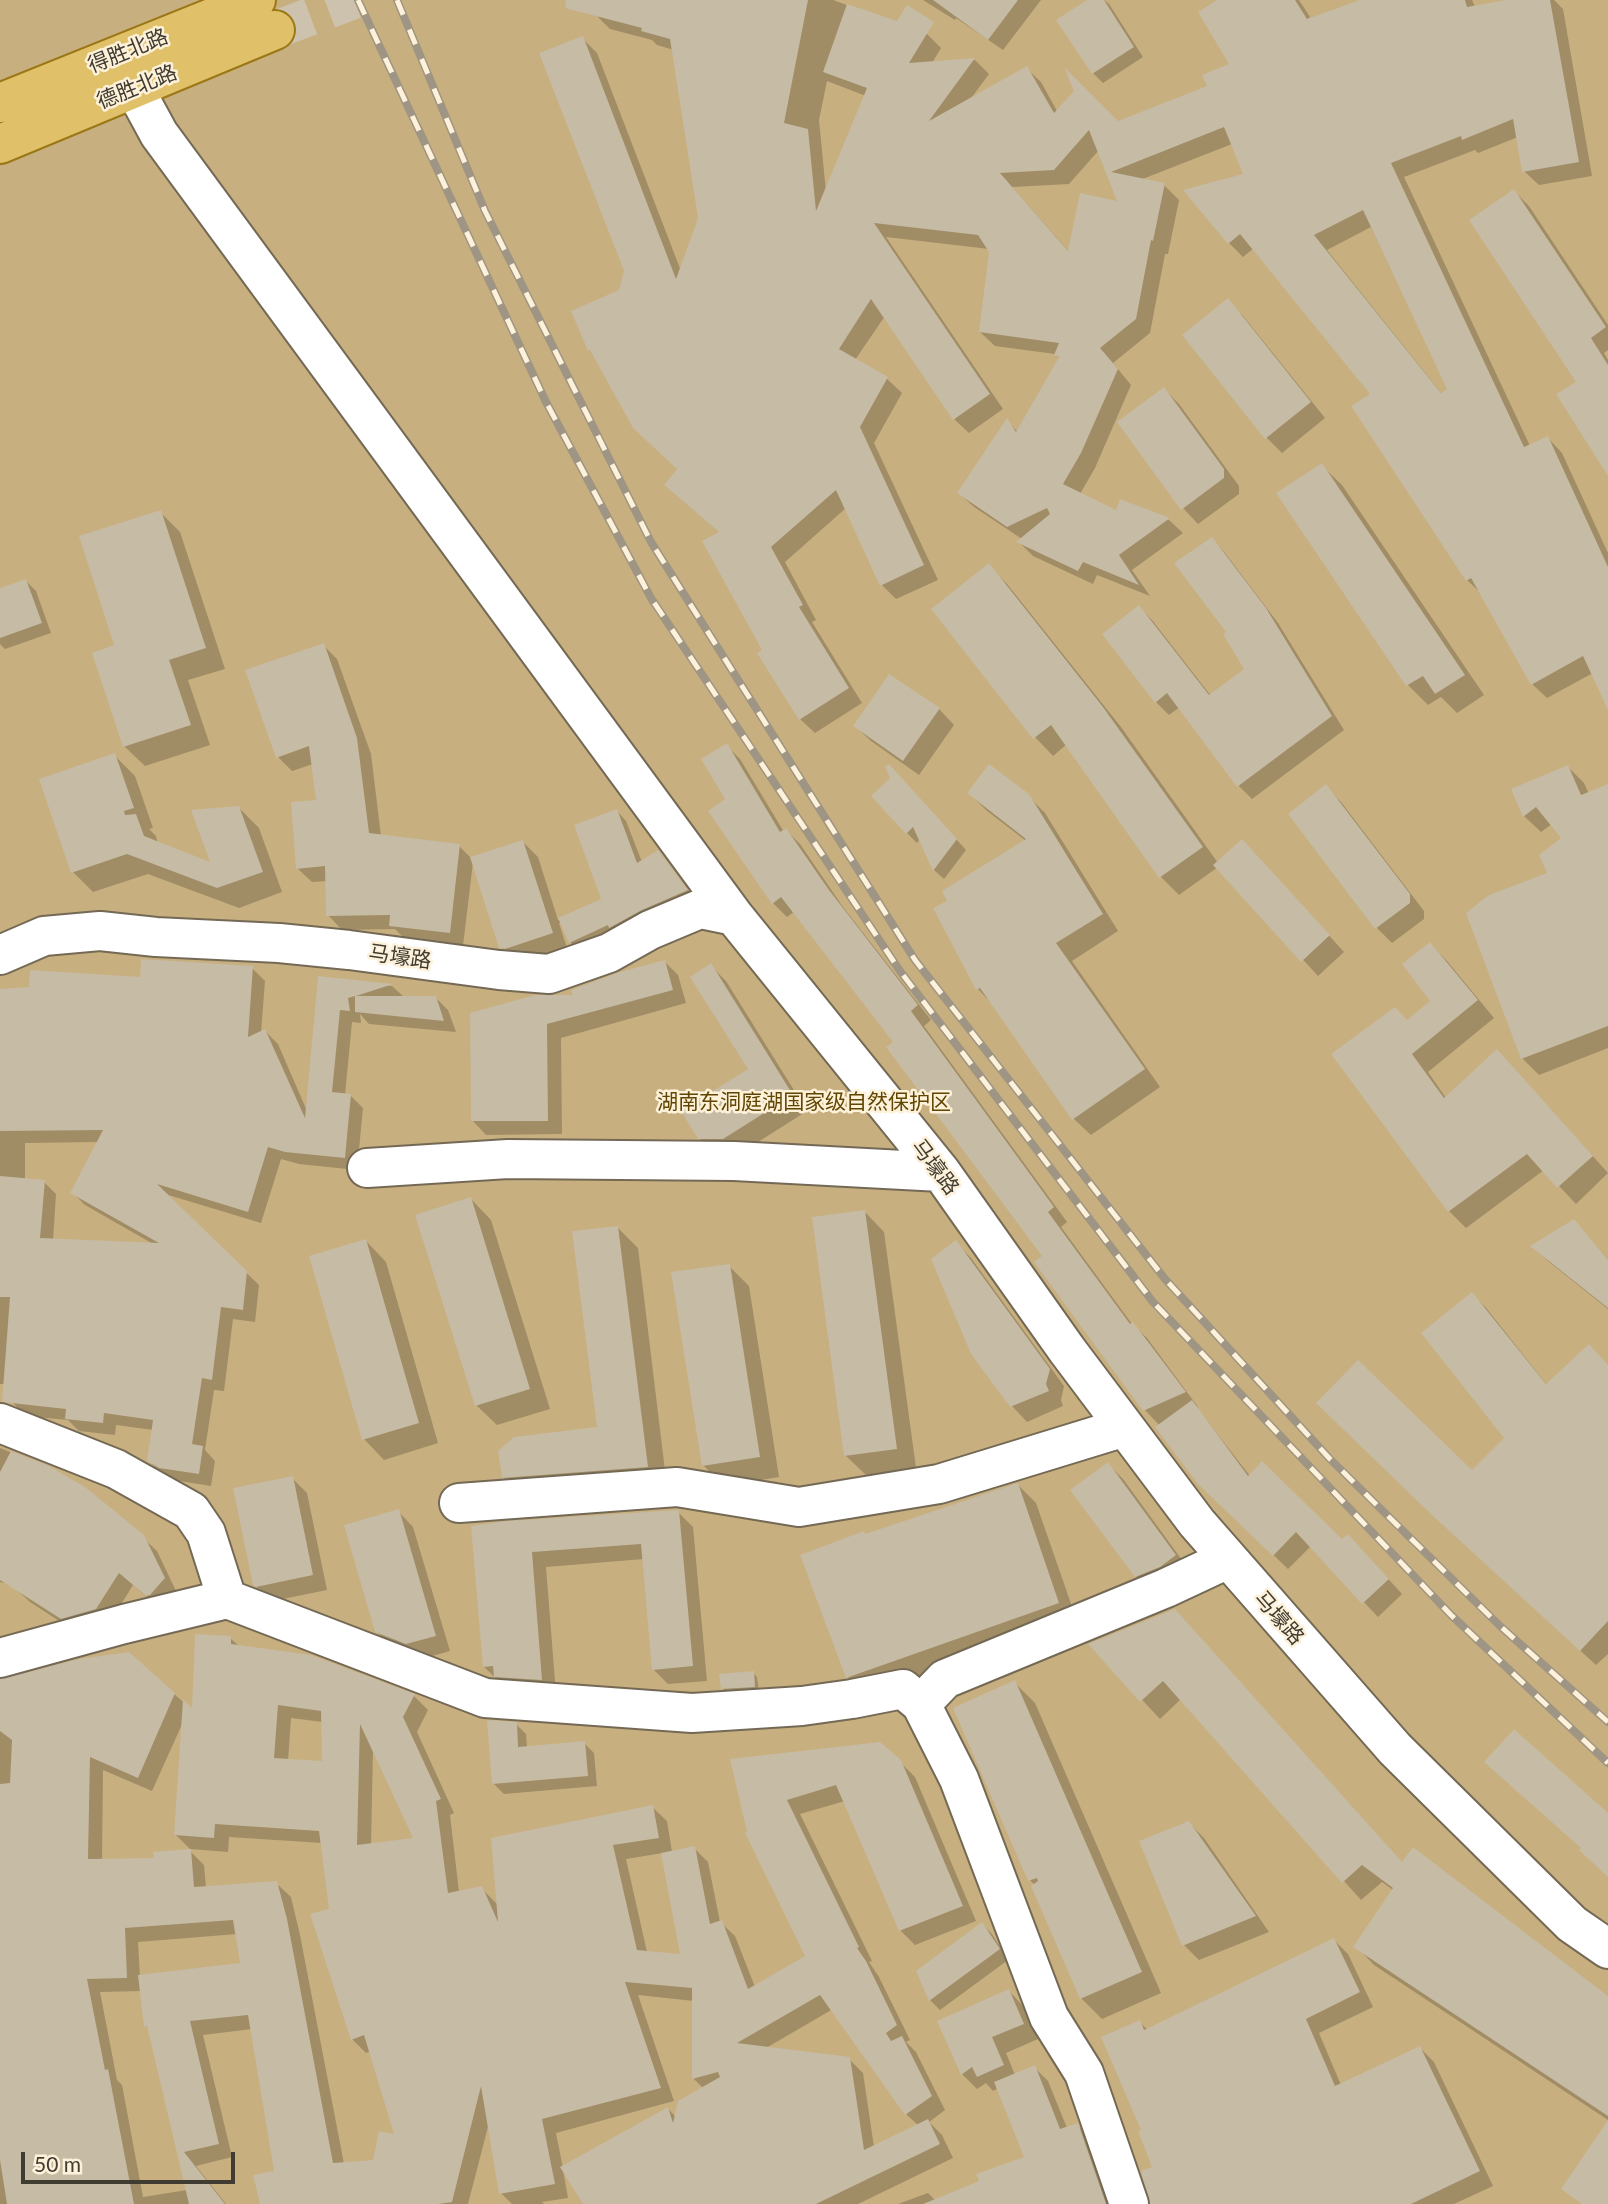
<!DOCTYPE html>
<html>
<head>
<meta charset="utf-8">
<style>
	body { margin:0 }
	#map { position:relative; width:1608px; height:2204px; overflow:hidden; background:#f0e3cc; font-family:Lato,sans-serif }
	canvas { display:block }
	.scale { position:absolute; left:21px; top:2152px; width:214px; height:32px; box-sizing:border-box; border:4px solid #403c32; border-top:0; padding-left:9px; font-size:21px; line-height:24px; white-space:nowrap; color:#403c32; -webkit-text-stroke:5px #fdf1d9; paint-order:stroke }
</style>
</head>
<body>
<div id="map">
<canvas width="1608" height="2204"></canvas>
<div class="scale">50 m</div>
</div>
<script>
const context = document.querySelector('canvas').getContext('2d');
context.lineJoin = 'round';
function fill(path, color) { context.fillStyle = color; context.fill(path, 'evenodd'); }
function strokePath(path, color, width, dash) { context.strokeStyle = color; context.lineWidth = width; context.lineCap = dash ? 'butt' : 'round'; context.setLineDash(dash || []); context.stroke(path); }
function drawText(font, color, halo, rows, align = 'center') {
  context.font = font + ' Lato,"Noto Sans SC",sans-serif'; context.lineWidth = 5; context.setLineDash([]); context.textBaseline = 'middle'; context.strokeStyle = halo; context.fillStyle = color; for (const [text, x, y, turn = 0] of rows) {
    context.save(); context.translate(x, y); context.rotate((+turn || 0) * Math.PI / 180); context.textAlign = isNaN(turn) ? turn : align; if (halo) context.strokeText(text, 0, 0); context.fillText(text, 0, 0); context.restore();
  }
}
const green = new Path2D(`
	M0,0H1608V2204H0Z`);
const shadow = new Path2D(`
	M599,0H833L927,34L941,48L932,63L975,60L989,74L969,101L1026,68L1041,82L1057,111L1117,123L1209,87L1231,65L1221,0H1299L1310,17L1299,26L1378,0H1472L1475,7L1516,0H1554L1563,9L1592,176L1539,185L1524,171L1518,137L1478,153L1475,150L1404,177L1530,446L1548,438L1562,453L1608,553V705L1593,673L1547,698L1532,684L1482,594L1467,580L1372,394L1254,248L1243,257L1229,243L1245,175L1232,144L1140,180L1164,185L1179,200L1168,254H1165L1150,333L1113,363L1131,385L1095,468L1080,494L1117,512L1121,501L1169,520L1183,533L1132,570L1150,596L1097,575L1093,584L1033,556L1019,542L1022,539L974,507L959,493L1007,421L1018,432L1060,359L1055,354L995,346L980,332L991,251L989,249L886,237L1003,409L969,433L954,419L885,316L855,360L887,379L902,393L874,443L938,580L896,599L882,585L846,508L785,562L816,620L812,622L862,703L815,733L800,719L765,651L721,533L681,499L679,470L590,350L574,312L621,291L626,271L582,38L597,53L681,271L700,218L674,50L657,45L652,40L610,29L595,14ZM827,81L866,96L826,192L819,120ZM1099,150L1120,203L1070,253L1012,187L1069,184ZM1371,227L1449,390L1442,394L1327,250Z
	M923,0H1041L1003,50L956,18L955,20Z
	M1090,0H1104L1109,4L1143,57L1103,83L1093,73Z
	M1514,191L1529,206L1608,325V350L1604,353L1608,360V473Z
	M1228,301L1243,316L1325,418L1282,453L1267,438Z
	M1164,389L1179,404L1239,486V494L1198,524L1183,508Z
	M1321,465L1342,485L1484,695L1457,713L1441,697L1428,705L1408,685L1279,494Z
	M160,512L180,532L225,669L188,680L210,745L145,766L124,746L117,646Z
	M1212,539L1225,553L1278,623L1344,730L1252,799L1239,786L1180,707L1169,715L1156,702L1139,607L1152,620L1211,696L1246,669L1228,633Z
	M989,566L1007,584L1121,727L1218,863L1257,856L1344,952L1318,976L1218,867L1179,895L1161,877L1067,744L1053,756L1035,737Z
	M26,581L36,591L51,633L5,649L0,644V590Z
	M323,645L337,659L371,754L381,836L459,846L471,858L523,842L538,857L558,920L603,900L617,811L626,821L642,862L658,852L696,900L579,951L570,942L562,922L559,923L567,948L516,963L501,947L473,862L463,946L405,939L395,929L342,930L328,915L327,881L312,882L297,868L318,802L313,764L292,771L278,757Z
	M939,709L954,725L919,775L871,741L855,726Z
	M726,745L740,759L784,832L786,830L800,844L843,907L931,1020L924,1026L1067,1222L1061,1227L1132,1324L1147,1338L1198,1407L1197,1408L1250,1476L1342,1541L1362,1550L1402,1594L1378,1617L1311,1546L1288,1569L1199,1483L1160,1426L1145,1410L1044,1257L896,1042L795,911L787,917L773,903L728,800Z
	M114,755L135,776L153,828L149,829L156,836L158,844L213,865L239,808L259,828L282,892L239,908L148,874L93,892L73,872Z
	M1568,767L1584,783L1589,794L1608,786V1048L1539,1075L1522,1058L1549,874L1563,838L1552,824L1541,832L1524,816L1513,790Z
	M899,776L966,850L944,879L934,870L920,839L917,843L907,833Z
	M1326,787L1341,802L1424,911V919L1392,943L1377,928L1290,815Z
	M969,793L1027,795L1045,813L1118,931L1072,961L1160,1087L1091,1135L1074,1119L995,1007L978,989L936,909L949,902L1026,841L986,810Z
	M1430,944L1447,961L1494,1018L1428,1072L1446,1098L1514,1069L1608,1173L1576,1204L1544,1170L1466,1228L1449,1211L1334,1055L1407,1022L1432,1001Z
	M664,961L678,975L686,1003L561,1038L562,1134L486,1135L472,1120L471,1015L575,997Z
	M711,966L726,981L807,1111L739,1154L715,1153L699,1138L750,1070Z
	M252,968L265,981L261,1033L265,1031L278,1044L307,1111L320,978L392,986L404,997H435L448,1010L456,1032L369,1024L360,1014L361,1023L352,1022L345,1095H350L363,1108L357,1170L299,1164L281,1159L261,1223L165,1194L259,1285L255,1322L233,1319L224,1391L214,1390L205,1450L215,1461L211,1486L173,1480L162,1474L149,1461L153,1430L116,1425L115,1435L79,1431L68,1420L26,1416L13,1403L11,1384H0V991ZM99,1142L72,1192L85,1205L155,1245L53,1241L56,1194L44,1182L25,1180V1143Z
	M471,1199L491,1220L550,1409L497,1425L476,1405Z
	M864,1211L884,1232L916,1468L866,1475L845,1455Z
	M1574,1221L1608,1260V1309L1548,1261L1533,1246Z
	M617,1227L638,1248L667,1487L524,1498L503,1477L599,1428Z
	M366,1241L386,1262L438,1443L384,1460L364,1439Z
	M956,1243L971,1258L1064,1386L1061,1400L1063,1406L1027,1422L1012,1406Z
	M729,1266L749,1286L779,1477L724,1486L703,1465Z
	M1472,1294L1487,1309L1547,1385L1608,1366V1654L1596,1665L1450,1531L1472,1472L1506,1438Z
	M0,1448L49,1468L142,1537L157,1551L177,1593L161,1609L133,1585L110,1622L76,1632L30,1602L18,1591L32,1588L0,1582Z
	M1108,1464L1123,1479L1190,1571L1151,1592L1136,1576Z
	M292,1478L307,1493L327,1590L273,1601L254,1585Z
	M1018,1485L1036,1503L1077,1621L866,1695L848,1677L866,1535Z
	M398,1511L413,1527L450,1651L422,1659L392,1647L376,1631Z
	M678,1512L693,1527L707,1681L668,1684L653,1669L644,1559L546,1567L556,1694L499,1681L484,1667L473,1527Z
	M1175,1611L1403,1864L1608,1998V2120L1374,1965L1356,1946L1393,1890L1382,1882L1361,1900L1181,1699L1160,1719L1091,1645Z
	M230,1638L240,1647L414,1696L428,1710L417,1732L454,1813L450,1815L459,1892L481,1888L499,1906L652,1807L667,1821L672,1852L694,1848L708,1862L720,1922L735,1936L755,1987L808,1957L749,1833L732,1761L900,1762L915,1777L976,1921L915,1945L900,1930L845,1801L800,1814L872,1961L869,1962L879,1977L910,2040L906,2042L916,2052L945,2110L929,2122L942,2135L953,2158L858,2204H585L563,2170L568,2198L542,2202L544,2204H512L501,2193L489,2123L468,2204H262L276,2172L252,2029L203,2035L232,2157L196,2166L226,2204H0V1682L174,1694L194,1711ZM291,1718L323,1722V1763L288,1761ZM183,1722L175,1834L190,1849L228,1852L229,1837L322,1843L352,2039L366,2053L371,2051L397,2136L375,2162L344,2164L300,1935L291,1897L276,1883L206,1888L204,1865L190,1851L156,1859L102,1861L103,1770L152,1791ZM373,1749L415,1839L371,1845ZM663,1853L682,1956L647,1952L626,1859ZM237,1934L242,1965L140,1977L138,1942ZM142,1991L146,2026L150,2030L187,2190L143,2197L122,2085L117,2080L100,1992ZM638,1995L694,2001V2079L704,2089L676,2117L668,2109L563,2168L556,2133L674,2101ZM833,2009L906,2114L918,2125L874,2147L863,2073L849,2059L766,2048Z
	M753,1673L757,1677L759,1691L727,1693L722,1688Z
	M1015,1683L1035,1703L1161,1993L1102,2019L1081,1998L1035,1885L1030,1880Z
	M516,1724L526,1734L527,1748L584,1743L594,1753L597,1786L504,1794L494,1784Z
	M1189,1823L1204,1838L1269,1932L1199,1960L1184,1945L1142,1842Z
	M982,1924L992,1934L1008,1960L940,2010L930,2000L918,1972Z
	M1334,1940L1348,1954L1373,2007L1319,2033L1341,2085L1420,2048L1434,2062L1493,2186L1454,2204H1152L1155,2168L1143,2131L1139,2022L1148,2030Z
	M1009,1991L1024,2007L1038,2039L1006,2053L1015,2075L1034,2067L1048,2081L1067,2128L1077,2125L1092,2139L1114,2204H898L928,2193L935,2200L981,2182L1027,2158L999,2088L993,2091L986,2083L977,2089L962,2074L940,2022Z`);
const building = new Path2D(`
	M566,0H808L784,123L808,129L816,211L867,88L823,72L847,4L897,21L907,5L934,22L909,63L975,58L929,121L1027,66L1054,113L1074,91L1064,67L1118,121L1207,86L1202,75L1229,64L1198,12L1217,0H1295L1307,19L1360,0H1465L1467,7L1506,0H1550L1579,162L1522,172L1513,119L1462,140L1461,136L1391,163L1524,447L1548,436L1608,567V710L1583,656L1531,685L1471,578L1466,581L1351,406L1370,394L1240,234L1228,244L1183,190L1243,174L1224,127L1111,172L1165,183L1153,241L1151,240L1136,319L1100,348L1118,369L1081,453L1063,484L1116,510L1120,499L1170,518L1119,555L1139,585L1083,562L1078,571L1016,542L1050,514L1047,508L1007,527L957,493L1007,418L1016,432L1059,357L1054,355L1059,343L979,332L989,252L978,235L874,223L990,394L953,420L871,299L839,349L888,377L860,427L924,565L880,586L836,490L771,547L803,605L799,607L849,688L799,720L757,653L762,650L702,541L719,532L664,485L677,469L633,428L590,350L588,351L571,311L619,290L624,271L539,53L583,36L676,279L698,218L670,39L641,31L642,28L565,8ZM1089,130L1117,201L1080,193L1068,251L1000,173L1054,170ZM1363,210L1447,389L1441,393L1314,235Z
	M933,0H1018L988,40Z
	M1087,0H1104L1134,47L1092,74L1056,20Z
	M1514,189L1606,327L1591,338L1608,365V476L1556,394L1576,382L1469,220Z
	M1228,298L1311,402L1265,439L1182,335Z
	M1164,387L1224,469V478L1181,510L1117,422Z
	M1322,463L1465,675L1435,694L1423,676L1406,686L1276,493Z
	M161,510L206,648L169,660L191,725L123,747L92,653L114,645L79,536Z
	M1212,537L1266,608L1332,716L1237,787L1167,693L1155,703L1102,634L1139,605L1209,695L1244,669L1223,634L1226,632L1174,563Z
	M989,563L1103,707L1203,847L1159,878L1051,725L1033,739L931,609Z
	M26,579L42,623L0,638V588Z
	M324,643L357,738L369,833L460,844L450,933L389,926L390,915L326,916L325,866L296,869L291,802L316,800L309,746L276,758L245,670Z
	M889,674L940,708L903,761L853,726Z
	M727,743L780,832L786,828L829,890L918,1005L911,1011L1054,1207L1048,1212L1130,1324L1133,1322L1186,1392L1143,1411L1034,1262L1042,1256L886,1047L893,1042L781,897L772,904L708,811L725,799L701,759Z
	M115,753L134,808L124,811L125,815L136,814L144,836L210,862L191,810L239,806L263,872L217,888L127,854L71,873L39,779Z
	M889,764L957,839L933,871L913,827L906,834L871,796L890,778L885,767Z
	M989,764L1029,794L1103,914L1056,943L1145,1069L1072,1120L980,988L976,990L933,908L947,901L942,891L1026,839L967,793Z
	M1568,765L1581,795L1608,784V1026L1521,1059L1466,913L1489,895L1547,873L1539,855L1561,838L1536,807L1523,817L1511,789Z
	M1326,784L1410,894V903L1375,929L1288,814Z
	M617,809L637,863L658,850L688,890L642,910L609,928L608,925L569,943L558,918L601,899L574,825Z
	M1242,839L1330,935L1301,962L1213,865Z
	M523,840L553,933L505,949L499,948L470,857Z
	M1430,942L1478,1000L1412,1054L1444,1098L1497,1049L1593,1156L1557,1188L1527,1154L1448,1212L1331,1054L1395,1007L1407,1020L1430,1001L1402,964Z
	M141,959L253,966L248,1037L265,1029L305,1118L318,976L393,984L356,996H436L444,1021L355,1012V996L348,998L350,1011L340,1010L332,1092L351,1094L345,1158L285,1152L268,1147L248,1212L157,1184L247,1271L243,1310L221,1307L212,1380L202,1378L192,1444L203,1446L199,1474L159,1468L147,1461L153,1420L104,1413L103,1423L65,1419L66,1409L2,1402L10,1297H0V1176L45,1180L40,1238L159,1243L70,1193L103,1130L0,1131V989L29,987L30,970L140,977Z
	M665,960L673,990L547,1024L548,1121H471L470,1013L535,995H573L571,990L620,972Z
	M711,963L793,1095L723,1139H698L681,1111L748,1069L690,977Z
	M471,1197L530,1389L475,1406L415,1215Z
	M865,1210L897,1449L844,1456L812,1217Z
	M1574,1219L1608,1260V1308L1530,1246Z
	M618,1226L648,1467L502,1478L498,1451L514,1437L597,1427L572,1231Z
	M366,1239L419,1423L362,1440L309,1256Z
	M956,1240L1050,1369L1046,1384L1049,1391L1010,1407L971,1354L931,1259Z
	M730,1264L760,1457L702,1466L671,1272Z
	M1472,1292L1546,1384L1589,1344L1608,1365V1621L1580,1651L1433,1516L1316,1403L1358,1360L1472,1470L1504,1438L1421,1333Z
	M1192,1400L1248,1476L1262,1461L1342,1539L1348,1534L1389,1579L1362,1604L1296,1532L1273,1556L1198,1484L1155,1427Z
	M11,1451L49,1466L85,1487L144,1535L165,1578L150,1595L146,1596L119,1573L96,1609L61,1619L0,1580V1472Z
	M1108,1462L1176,1555L1160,1567L1135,1577L1070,1490Z
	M293,1476L313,1575L256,1587L253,1585L233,1488Z
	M1018,1483L1059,1603L846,1678L800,1555L864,1531L865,1534Z
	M399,1509L436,1636L406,1644L375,1632L344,1525Z
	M679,1510L693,1666L652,1670L641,1544L532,1552L542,1680L494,1677L493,1666L483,1667L471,1526L507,1521Z
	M1175,1609L1402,1862L1413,1847L1608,1996V2116L1353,1947L1393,1888L1362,1865L1342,1883L1163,1681L1140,1702L1088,1644Z
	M195,1634L231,1636V1644L311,1655L415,1694L403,1717L441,1799L436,1801L448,1893L482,1886L498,1922L491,1838L653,1805L659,1838L613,1845L637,1950L680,1954L661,1853L695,1846L710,1924L722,1920L748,1989L805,1956L745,1833L747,1832L730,1759L880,1742L901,1760L963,1906L899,1931L836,1785L787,1800L859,1947L857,1948L866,1961L897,2025L886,2033L891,2041L902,2036L932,2096L905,2115L820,1995L737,2043L850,2057L864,2150L928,2119L940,2144L816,2204H583L560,2167L668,2107L673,2123L678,2101L720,2077L718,2072L692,2079V1988L625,1982L661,2088L542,2119L555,2184L499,2194L481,2086L452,2202L438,2204H260L253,2175L274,2171L248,2015L190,2021L219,2144L184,2152L225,2204H189L147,2026L144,2027L138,1975L240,1963L233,1920L125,1928L127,1978L87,1979L105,2070L108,2069L134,2204H7L0,2160V1784L10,1783L12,1740L0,1731V1679L79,1659L129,1652L175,1693L138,1778L90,1757L88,1859L154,1858L153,1852L191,1849L194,1887L277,1881L287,1919L333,2163L373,2160L379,2131L394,2134L364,2035L351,2040L310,1914L329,1909L319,1831L215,1824L214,1838L174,1835L183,1699L192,1708ZM278,1705L321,1711L322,1761L274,1758ZM360,1724L413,1838L357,1845Z
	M754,1671L755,1687L721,1689L719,1674Z
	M1015,1680L1142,1972L1080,1999L1031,1886L1038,1881L1037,1878L1028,1881L953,1708Z
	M487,1720L517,1722L518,1747L585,1741L588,1776L492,1784Z
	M1514,1729L1608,1813V1877L1579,1850L1581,1848L1484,1762Z
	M1189,1821L1256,1916L1182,1946L1139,1841Z
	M982,1922L1000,1949L929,2001L916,1971Z
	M1334,1938L1360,1992L1306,2019L1335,2086L1420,2046L1480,2171L1411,2204H1150L1141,2171L1152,2167L1138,2131L1141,2130L1101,2037L1140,2020L1144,2030Z
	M1009,1989L1024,2024L992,2037L1004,2065L977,2077L972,2067L961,2075L937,2021Z
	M1035,2065L1060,2129L1078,2123L1106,2204H923L979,2181L976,2174L1024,2157L994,2082Z
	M1608,2120V2204H1582L1561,2189Z`);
const majorTunnel = new Path2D(`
	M275,30L354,0`);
const minor = new Path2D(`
	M134,88L159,134L734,916
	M0,955L44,936L100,931L156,937L279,943L349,950L499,970L549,974L609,953L650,930L700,909L734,916L941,1172L1067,1350L1197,1523L1395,1749L1572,1924L1608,1949
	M367,1168L508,1159L734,1161L941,1172
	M0,1423L116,1469L191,1511L206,1533L227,1599L485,1698L692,1713L802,1706L852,1699L903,1689L921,1704
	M459,1503L677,1487L799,1507L939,1484L1125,1427
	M0,1658L124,1624L227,1599
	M1129,2204L1084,2073L1049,2017L959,1779L921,1704L945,1679L1166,1588L1228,1559`);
const major = new Path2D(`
	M0,103L256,0
	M0,144L275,30`);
const rail = new Path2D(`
	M358,0L546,402L651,598L900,971L1153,1302L1451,1615L1608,1763
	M397,0L485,211L651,542L915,960L1165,1279L1330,1459L1500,1626L1608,1722`);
const streetNames = [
	["得胜北路",128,51,-22],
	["德胜北路",137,87,-22],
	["马壕路",400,957,8],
	["马壕路",935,1167,53],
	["马壕路",1279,1618,49]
];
const parkNames = [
	["湖南东洞庭湖国家级自然保护区",804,1102]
];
fill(green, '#c8af7f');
fill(shadow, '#0003');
fill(building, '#c6bba4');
strokePath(majorTunnel, '#cdc2ad', 38, [38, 19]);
strokePath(minor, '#746955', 42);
strokePath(major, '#9b7715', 42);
strokePath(minor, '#fff', 38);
strokePath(major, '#e0c16a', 38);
strokePath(rail, '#9e9584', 8);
strokePath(rail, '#fdf1d9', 5, [16]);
drawText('21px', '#403c32', '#fdf1d9', streetNames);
drawText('21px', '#604602', '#fdf1d9', parkNames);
</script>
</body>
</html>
